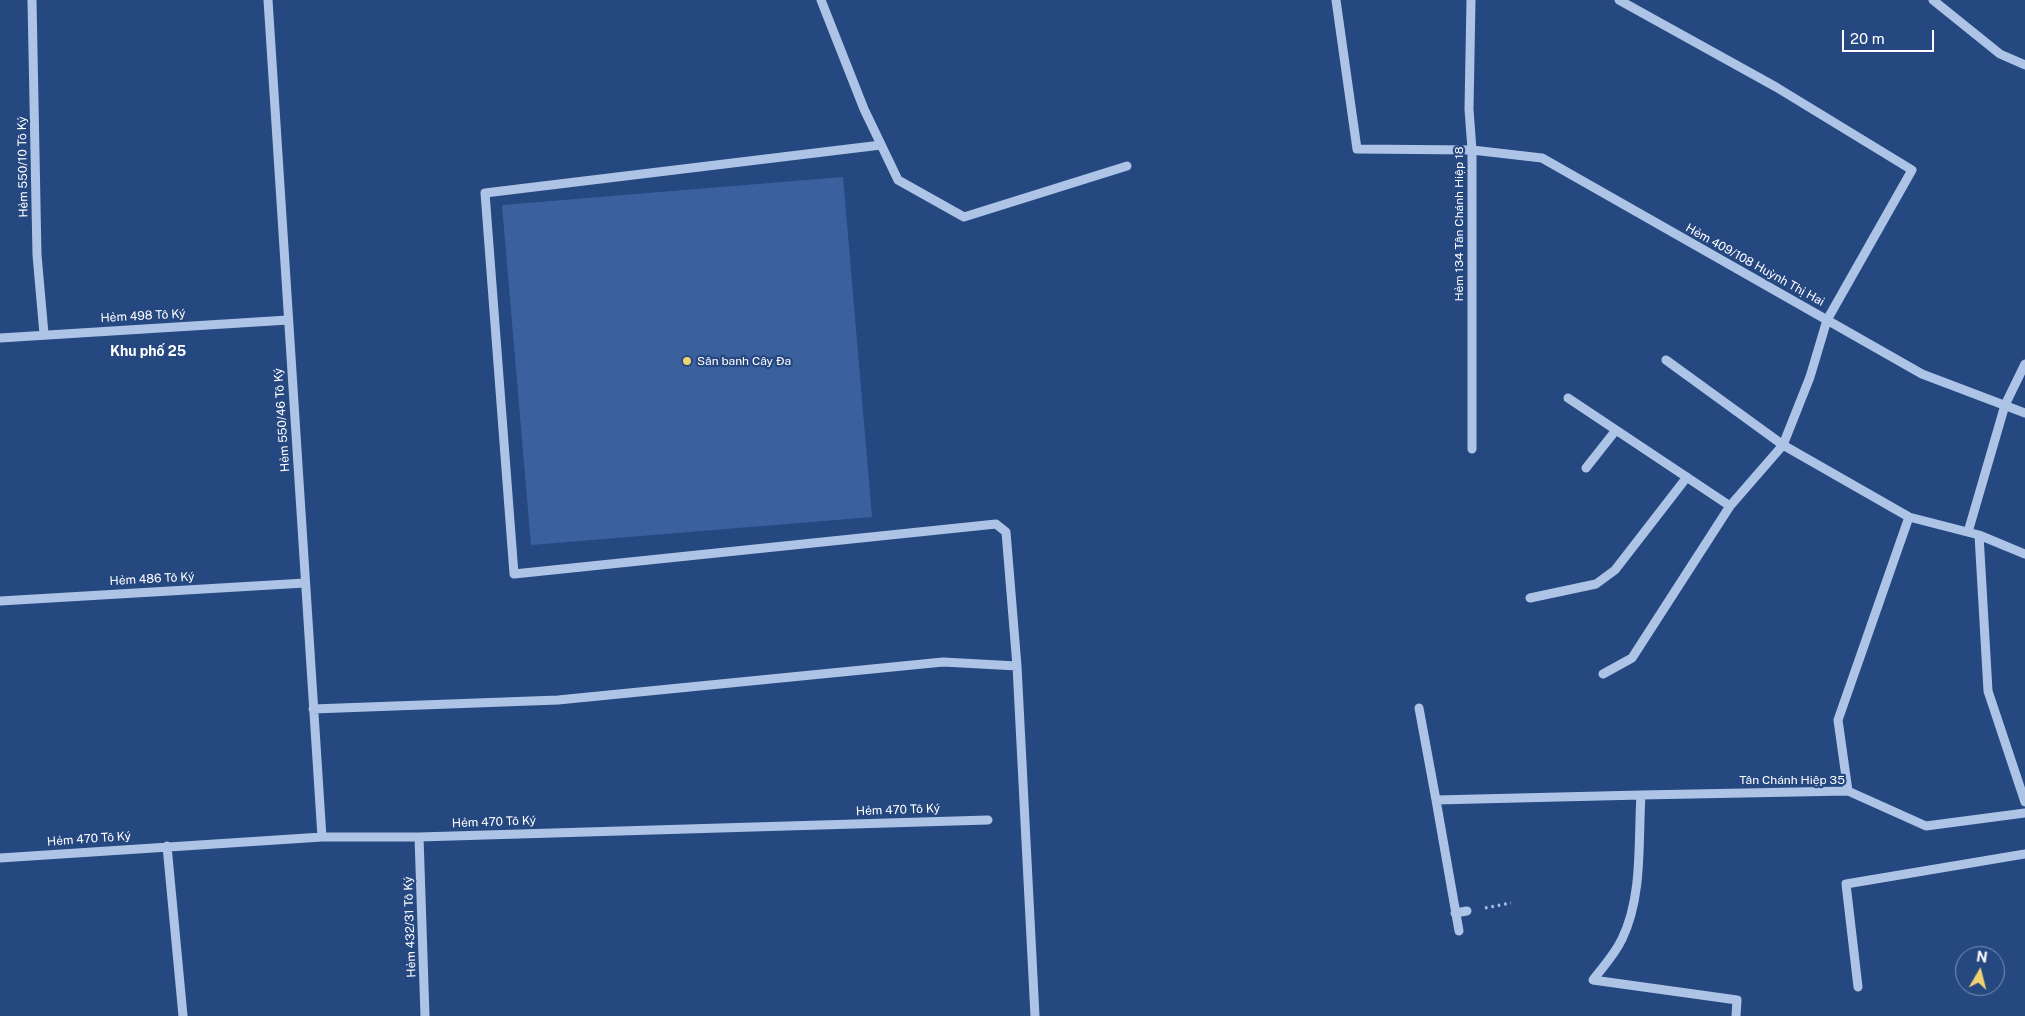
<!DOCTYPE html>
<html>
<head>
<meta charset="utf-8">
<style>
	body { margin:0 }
	#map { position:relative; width:2025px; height:1016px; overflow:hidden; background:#264880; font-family:"Public Sans",sans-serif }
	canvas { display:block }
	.north { position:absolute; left:1955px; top:946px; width:50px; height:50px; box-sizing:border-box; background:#264880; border:1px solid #7d91b3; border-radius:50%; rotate:8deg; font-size:14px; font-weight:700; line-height:20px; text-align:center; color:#fff }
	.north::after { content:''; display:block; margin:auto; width:18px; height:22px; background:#efd272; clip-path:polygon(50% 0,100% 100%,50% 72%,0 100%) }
	.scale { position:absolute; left:1842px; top:30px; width:92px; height:22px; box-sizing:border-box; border:2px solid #fff; border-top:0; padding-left:6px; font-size:15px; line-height:18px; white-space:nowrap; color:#fff; -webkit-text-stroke:4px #264880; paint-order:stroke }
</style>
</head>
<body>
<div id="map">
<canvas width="2025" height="1016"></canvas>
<div class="north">N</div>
<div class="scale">20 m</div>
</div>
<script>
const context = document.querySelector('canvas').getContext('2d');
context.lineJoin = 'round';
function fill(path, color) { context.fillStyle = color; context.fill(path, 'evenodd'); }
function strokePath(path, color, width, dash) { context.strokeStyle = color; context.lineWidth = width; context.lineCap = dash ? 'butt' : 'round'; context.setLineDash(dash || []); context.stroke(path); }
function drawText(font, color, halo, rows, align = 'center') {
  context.font = font + ' "Public Sans",sans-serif'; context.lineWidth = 4.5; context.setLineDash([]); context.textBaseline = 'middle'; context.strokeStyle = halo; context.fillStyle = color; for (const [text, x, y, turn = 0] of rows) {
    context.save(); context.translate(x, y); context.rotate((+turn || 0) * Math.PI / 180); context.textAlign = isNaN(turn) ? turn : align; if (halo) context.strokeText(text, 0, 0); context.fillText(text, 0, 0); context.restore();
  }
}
const green = new Path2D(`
	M843,177L872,517L531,545L502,205Z`);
const path = new Path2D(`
	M1485,908L1511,903`);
const minor = new Path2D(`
	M32,0L37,255L44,334
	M268,0L322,837
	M821,0L864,109L898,180L964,217L1127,166
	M1336,0L1357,149L1472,150L1542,158L1922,374L2025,413
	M1471,0L1469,109L1472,150V449
	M1933,0L2000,54L2025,65
	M881,145L485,193L514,574L996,524L1006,532L1017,666L1035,1016
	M0,338L288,320
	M1666,360L1783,445L1909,517L1979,535L2025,554
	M1568,398L1730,506
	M1586,468L1616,430
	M1968,532L2005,405L2025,364
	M1979,535L1988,691L2025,802
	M1530,598L1596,584L1615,570L1687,477
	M0,601L305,583
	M1603,674L1632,658L1730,506L1783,445L1810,377L1827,320L1912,170L1776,87L1619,0
	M1419,708L1436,800
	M313,709L558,700L943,662L1017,666
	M1848,791L1838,720L1909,517
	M1641,795L1848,791L1926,826L2025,813
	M419,837L425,1016
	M167,846L183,1016
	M0,858L322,837H419L988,820
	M1455,913L1467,911
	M1459,931L1436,800L1641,795C1638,841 1643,896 1622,939C1615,954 1603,967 1593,980L1737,1000L1736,1016
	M1858,987L1846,884L2025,854`);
const markers = [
	[687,361,5,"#efd272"]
];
const streetNames = [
	["Hẻm 550/10 Tô Ký",23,167,-91],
	["Hẻm 134 Tân Chánh Hiệp 18",1459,224,-90],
	["Hẻm 409/108 Huỳnh Thị Hai",1755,265,29],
	["Hẻm 498 Tô Ký",143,316,-3],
	["Hẻm 550/46 Tô Ký",282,420,-94],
	["Hẻm 486 Tô Ký",152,579,-3],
	["Tân Chánh Hiệp 35",1792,780],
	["Hẻm 470 Tô Ký",898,810,-2],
	["Hẻm 470 Tô Ký",494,822,-2],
	["Hẻm 470 Tô Ký",89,839,-4],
	["Hẻm 432/31 Tô Ký",410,927,-92]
];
const poiNames = [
	["Sân banh Cây Đa",697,361]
];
const neighbourhoodNames = [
	["Khu phố 25",148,352]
];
fill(green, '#3a619e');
strokePath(path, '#adc4e6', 3, [2.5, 4]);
strokePath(minor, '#adc4e6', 9);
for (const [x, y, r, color] of markers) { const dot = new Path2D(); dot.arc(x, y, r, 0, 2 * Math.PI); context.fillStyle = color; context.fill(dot); strokePath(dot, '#264880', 2); }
drawText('12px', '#fff', '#264880', streetNames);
drawText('12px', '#fff', '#264880', poiNames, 'left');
drawText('bold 14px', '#fff', '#264880', neighbourhoodNames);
</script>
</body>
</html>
